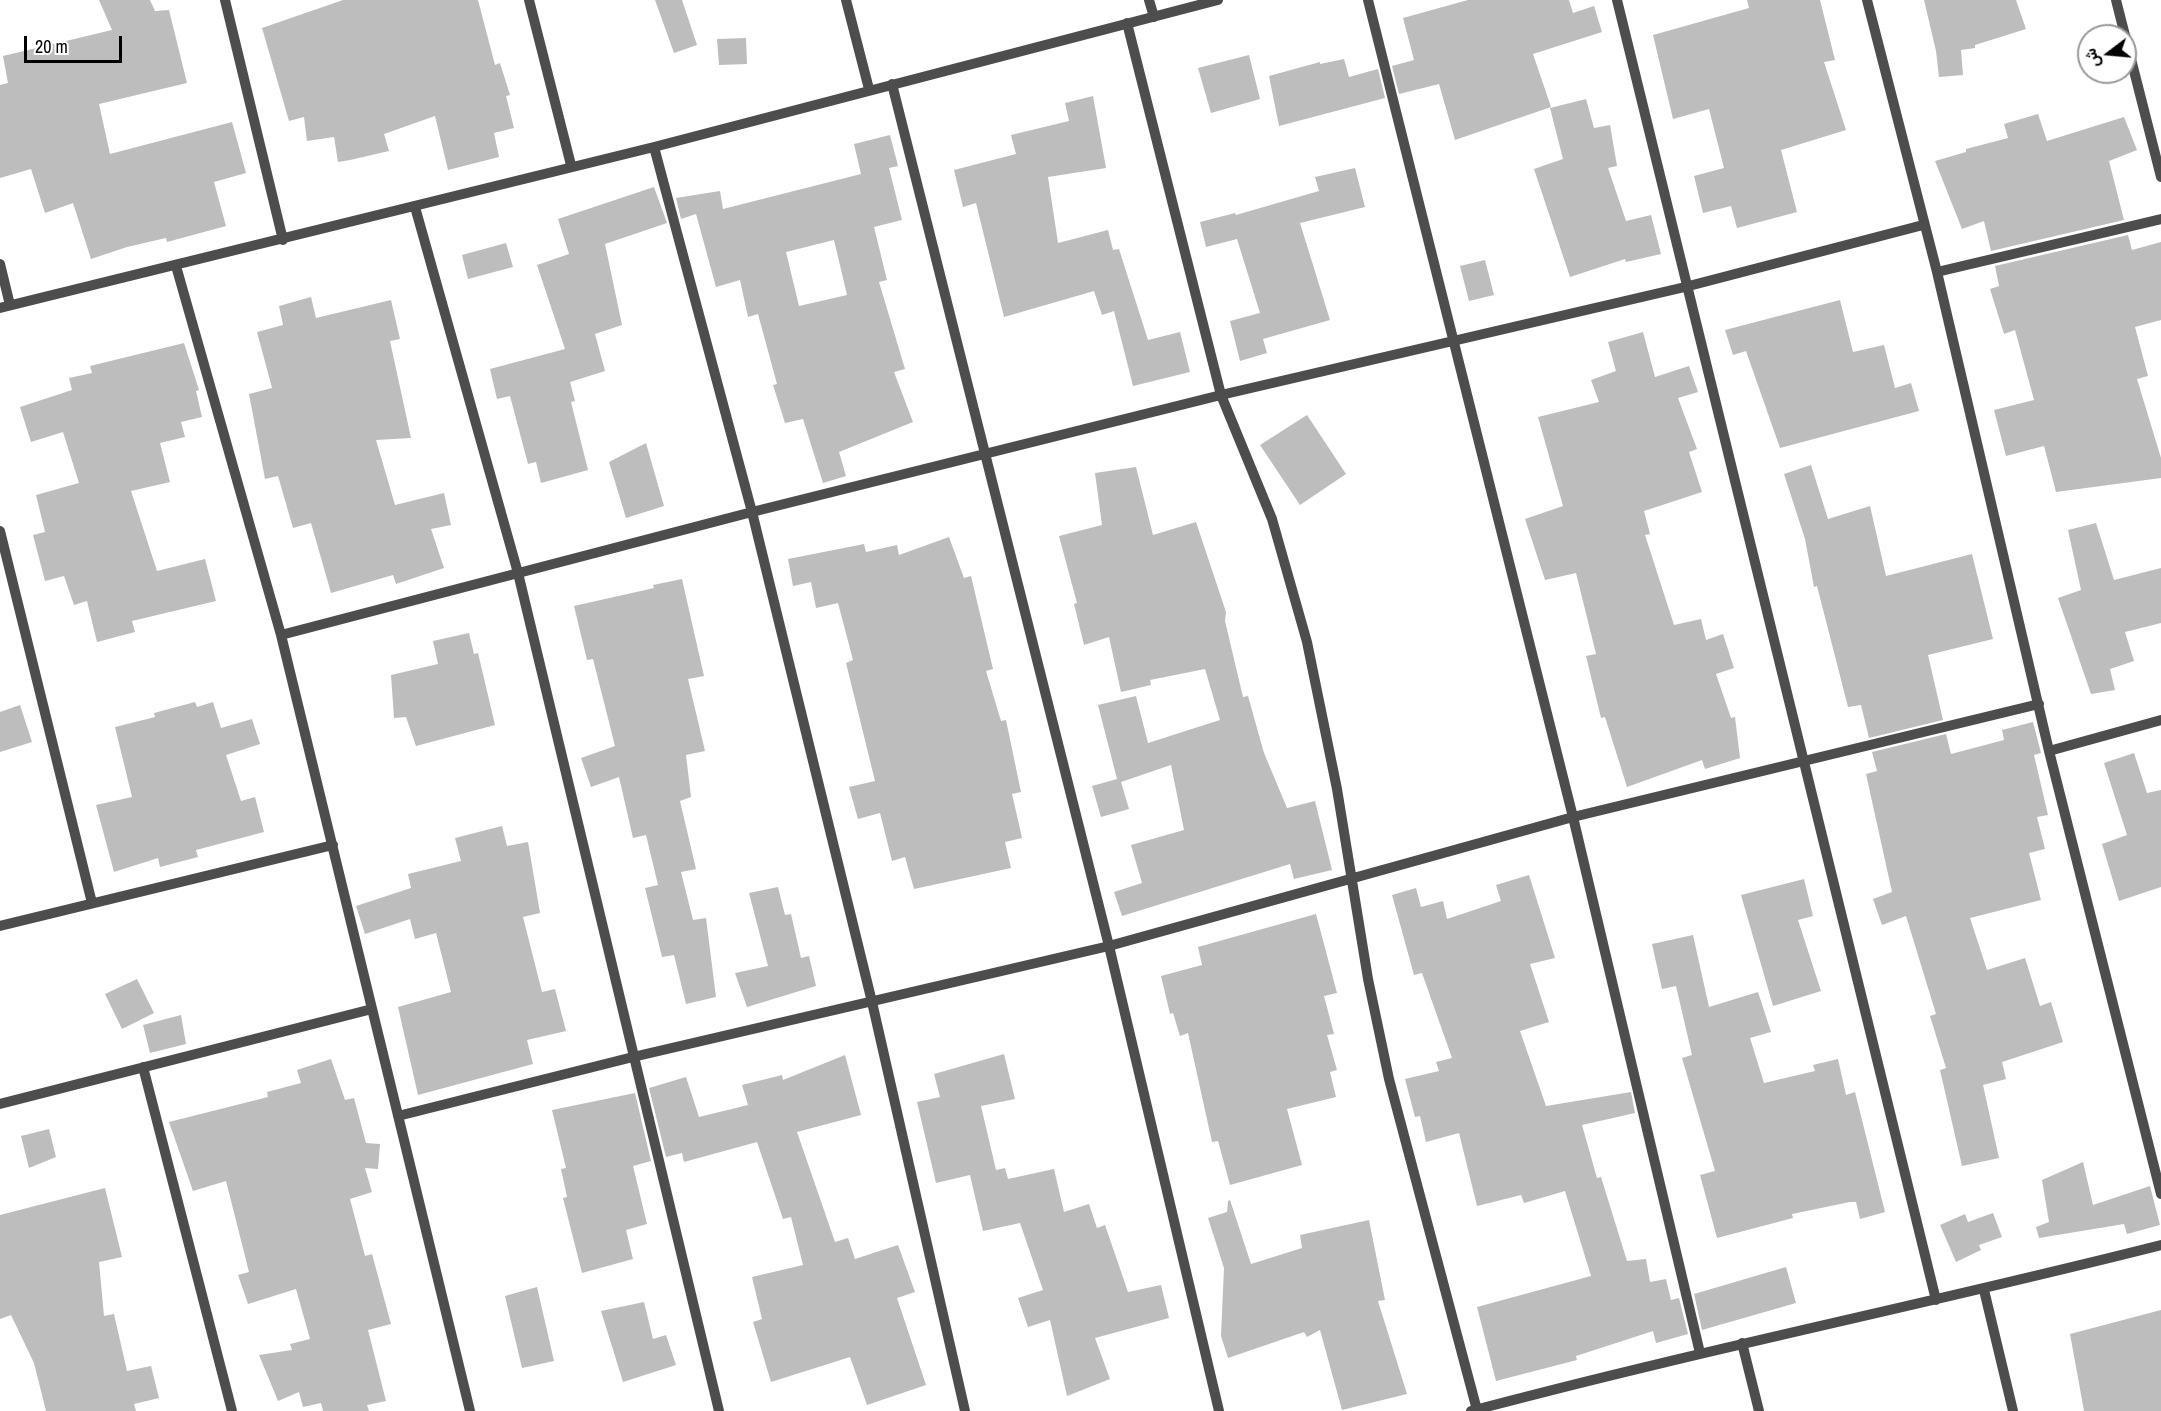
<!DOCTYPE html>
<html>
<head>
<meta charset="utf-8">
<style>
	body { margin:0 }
	#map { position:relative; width:2161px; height:1411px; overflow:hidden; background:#fff; font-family:"Archivo Narrow",Vazirmatn,sans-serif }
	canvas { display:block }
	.north { position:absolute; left:2077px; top:24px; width:60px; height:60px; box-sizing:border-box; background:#fff; border:2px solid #999; border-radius:50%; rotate:254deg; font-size:16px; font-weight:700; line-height:24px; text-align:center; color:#000 }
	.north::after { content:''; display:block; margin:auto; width:21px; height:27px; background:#000; clip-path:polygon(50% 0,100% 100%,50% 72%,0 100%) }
	.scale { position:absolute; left:24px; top:36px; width:98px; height:27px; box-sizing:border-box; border:3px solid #000; border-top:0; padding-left:8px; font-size:18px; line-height:21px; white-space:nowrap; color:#000; -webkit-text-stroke:4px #fff; paint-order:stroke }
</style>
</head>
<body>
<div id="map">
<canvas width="2161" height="1411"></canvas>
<div class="north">ش</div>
<div class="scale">20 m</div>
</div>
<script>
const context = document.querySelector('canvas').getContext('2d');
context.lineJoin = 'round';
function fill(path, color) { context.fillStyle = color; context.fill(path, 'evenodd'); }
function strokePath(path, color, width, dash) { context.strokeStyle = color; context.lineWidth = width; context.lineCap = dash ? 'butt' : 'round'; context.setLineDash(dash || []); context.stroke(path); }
const building = new Path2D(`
	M99,0H150L155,11L169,10L187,83L99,104L110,154L232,122L246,173L214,182L226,226L167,242L166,238L127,247L91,259L73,203L45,213L31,169L0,178V85L8,83L3,56L112,30Z
	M343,0H478L495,65L500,63L510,95L506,96L514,128L494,133L499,157L448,170L435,116L384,134L389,151L350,160L338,162L334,137L307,141L304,117L289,121L262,28Z
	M655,0H682L697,45L674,53Z
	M1468,0H1569L1573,13L1594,6L1602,32L1533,54L1551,107L1455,140L1439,84L1399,94L1392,66L1414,60L1403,18Z
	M1747,0H1820L1835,60L1824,62L1846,130L1781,150L1797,212L1737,228L1731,206L1703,213L1694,176L1724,168L1709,109L1673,119L1653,35L1749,8Z
	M1924,0H2016L2026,29L1975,45V48L1961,50L1963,75L1939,77L1936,51Z
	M746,38L747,64L719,65L717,39Z
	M1249,55L1260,99L1211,113L1198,68Z
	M1344,59L1349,77L1378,69L1385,98L1279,126L1269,76L1320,62V64Z
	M1093,96L1106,168L1048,177L1058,243L1108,230L1113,250L1119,249L1148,340L1180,332L1190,372L1133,386L1114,311L1102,315L1094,291L1004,317L976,203L963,207L954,170L1016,154L1011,135L1069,121L1065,103Z
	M1586,99L1594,128L1610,125L1617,166L1608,168L1626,221L1651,215L1661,254L1626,262L1625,259L1570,277L1534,169L1563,159L1550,108Z
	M2038,114L2047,141L2124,117L2137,150L2109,161L2124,220L1991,251L1984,221L1962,229L1935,161L1966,152V149L2008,138L2004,124Z
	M890,135L898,166L889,168L902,220L874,227L887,280L879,282L905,369L894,372L913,422L839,452L846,476L823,483L803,419L785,423L773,385L777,384L758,314L748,317L740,280L716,287L696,214L681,219L676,198L720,191L723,209L861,174L854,144ZM834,240L847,295L799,306L786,252Z
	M1355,168L1365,207L1300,223L1330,320L1263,339L1267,353L1240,361L1230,321L1260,313L1237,239L1206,247L1200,222L1235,213L1236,215L1319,191L1315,177Z
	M654,187L667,223L605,244L622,325L595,334L605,371L570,382L575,401L571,402L588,470L541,483L536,462L528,464L510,396L497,399L490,369L565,349L537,265L569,254L558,219Z
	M2128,235L2132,250L2161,242V320L2135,327L2148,376L2137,379L2161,458V478L2056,492L2044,446L2006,456L1994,410L2034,400L2015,330L2004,334L1990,289L1999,286L1995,266Z
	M506,243L513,267L468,279L462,255Z
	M1485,260L1494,295L1469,301L1460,266Z
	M311,297L316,318L391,300L400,339L390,341L411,438L376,440L395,505L444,493L451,525L431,529L444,568L396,584L393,575L331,593L311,523L293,528L278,476L265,479L249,394L272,388L257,332L283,325L279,306Z
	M1840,300L1853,352L1884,345L1895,388L1911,383L1919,411L1780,448L1746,351L1733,355L1725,330Z
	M1643,332L1655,377L1689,366L1698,392L1678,398L1697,449L1689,452L1702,492L1644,511L1650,534L1645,535L1674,625L1701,619L1706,640L1723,634L1734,668L1716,674L1731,718L1735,717L1740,758L1705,769L1702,760L1627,787L1605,717L1601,718L1586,656L1596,654L1576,573L1545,580L1525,519L1563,506L1538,417L1599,402L1591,380L1616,371L1608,342Z
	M184,343L199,390L196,391L202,417L181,422L185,437L160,443L170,482L131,491L157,571L205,559L216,601L132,621L135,632L97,642L87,601L74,605L64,576L45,581L33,535L45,532L36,495L79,483L63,432L31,442L20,407L72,390L69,378L92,373L90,366Z
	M1307,415L1346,474L1300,505L1260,445Z
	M646,443L664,506L626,518L609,462Z
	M1811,465L1828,519L1870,506L1886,576L1972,554L1993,639L1928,655L1943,720L1869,738L1861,705L1848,707L1817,586L1814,587L1805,539L1784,474Z
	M1136,467L1153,535L1196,522L1226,612L1225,621L1243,697L1248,696L1264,753L1287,808L1315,801L1332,870L1294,879L1290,864L1122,916L1114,892L1142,883L1131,845L1184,830L1171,765L1121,782L1129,809L1101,817L1092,786L1117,779L1098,705L1136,696L1148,743L1220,720L1205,669L1150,680L1151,685L1121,692L1109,637L1084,645L1074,604L1077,603L1059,536L1102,525L1095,473Z
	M2096,523L2114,580L2161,568V623L2125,632L2134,661L2110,669L2115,690L2091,694L2058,598L2081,590L2068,530Z
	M949,537L964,578L971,576L993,669L986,671L1001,721L1006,720L1021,792L1012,794L1022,838L1005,842L1011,868L914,889L905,857L892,861L880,813L858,819L849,787L875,781L846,663L853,660L838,603L816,608L811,582L793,586L788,559L864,544L866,552L897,545L899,555Z
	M682,579L704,676L688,679L705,751L686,755L691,797L680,801L696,869L681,872L693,920L706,918L716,997L686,1004L674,955L662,957L645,888L658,885L646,835L633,838L619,777L591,787L581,758L615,746L593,659L587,660L574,606L654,588L653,585Z
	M469,633L474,654L478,653L495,725L416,746L406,717L394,718L391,675L438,664L433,641Z
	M195,702L197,707L213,702L221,728L252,719L260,744L226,755L241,801L255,797L264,832L196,850L198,857L160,867L158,858L114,872L96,805L132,797L115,727L155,717L154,713Z
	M20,705L32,742L0,752V712Z
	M2033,722L2041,753L2034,755L2048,815L2037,817L2045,849L2029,853L2041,900L1970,918L1987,970L2025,958L2040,1006L2051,1002L2063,1042L2002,1062L2006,1079L1983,1085L1999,1158L1962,1166L1940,1070L1946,1068L1930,1016L1936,1014L1906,916L1882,925L1873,899L1892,892L1866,774L1877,771L1872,752L1946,734L1951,754L2004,740L2002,730Z
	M2134,753L2147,793L2161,790V887L2119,901L2102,844L2127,835L2104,763Z
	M502,826L507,846L528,842L540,913L523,917L542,992L555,989L566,1031L527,1040L533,1064L418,1095L398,1007L451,992L436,933L415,939L410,919L365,934L356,906L411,888L408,874L461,861L455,838Z
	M1529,875L1555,958L1530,964L1549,1022L1520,1031L1546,1106L1631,1092L1635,1113L1582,1125L1597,1178L1601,1177L1627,1261L1646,1259L1650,1282L1666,1279L1671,1300L1679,1298L1688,1334L1656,1343L1653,1331L1576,1356L1577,1360L1496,1381L1477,1307L1591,1276L1565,1191L1524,1203L1521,1195L1477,1206L1459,1133L1426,1142L1420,1116L1415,1117L1405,1079L1439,1071L1436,1062L1452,1058L1422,973L1414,975L1392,895L1416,888L1421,907L1443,901L1447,919L1501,901L1496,885Z
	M1804,879L1813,916L1798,920L1821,991L1773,1006L1741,895Z
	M778,887L785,915L791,914L801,958L809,956L816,986L747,1007L735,973L768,966L749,893Z
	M1316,914L1337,993L1324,996L1334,1034L1327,1035L1337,1070L1330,1072L1336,1097L1287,1109L1302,1165L1230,1185L1218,1141L1212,1142L1188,1033L1180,1036L1173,1013L1170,1014L1161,976L1202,965L1198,947Z
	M1693,935L1709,1007L1758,992L1771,1032L1750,1038L1764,1083L1815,1071L1813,1065L1838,1059L1846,1095L1855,1092L1885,1212L1860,1219L1856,1202H1850L1792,1214L1793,1218L1717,1238L1700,1175L1715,1171L1682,1058L1692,1055L1676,986L1662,989L1652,944Z
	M137,979L154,1013L122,1029L105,994Z
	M181,1015L186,1044L150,1053L143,1025Z
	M1004,1054L1015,1099L981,1106L996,1170L1005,1168L1008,1179L1054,1169L1064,1212L1089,1204L1097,1228L1105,1225L1128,1292L1161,1285L1169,1318L1095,1338L1110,1379L1067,1396L1050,1320L1028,1327L1018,1298L1043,1290L1020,1223L983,1231L970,1175L936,1183L917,1102L940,1097L934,1074Z
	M845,1055L861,1115L797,1132L835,1242L848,1238L855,1259L898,1245L915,1292L897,1298L926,1385L867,1405L850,1357L771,1382L753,1322L762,1319L752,1277L803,1265L791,1217L783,1219L757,1142L684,1162L682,1153L666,1157L649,1088L686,1077L699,1117L748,1105L742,1085L782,1075L783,1080Z
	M331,1059L345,1100L354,1098L366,1143L380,1144L378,1169L365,1168L372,1192L350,1199L365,1256L372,1254L391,1324L368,1330L386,1401L367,1405L369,1411H323L321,1403L303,1407L299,1392L278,1401L259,1355L292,1350L290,1344L310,1339L296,1289L248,1304L238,1275L249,1272L226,1181L193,1191L169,1122L268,1097L267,1092L301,1083L297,1070Z
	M635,1093L651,1161L633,1166L647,1224L626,1230L633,1259L582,1273L563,1198L567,1197L561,1169L566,1168L552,1110Z
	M49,1129L56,1157L29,1168L21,1136Z
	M2083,1162L2093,1205L2150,1186L2160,1225L2127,1234L2124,1224L2039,1238L2036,1227L2049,1222L2042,1180Z
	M105,1188L122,1257L99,1262L104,1316L114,1314L127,1371L151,1366L159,1398L134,1404L136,1411H46L34,1363L11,1315L0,1319V1215Z
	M1230,1200L1251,1264L1302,1248L1300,1235L1369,1220L1385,1300L1378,1301L1407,1394L1342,1410L1320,1330L1307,1337L1304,1332L1228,1358L1221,1336L1224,1268L1208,1218L1227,1212L1228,1201Z
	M1993,1213L2002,1237L1979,1245L1981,1250L1956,1262L1940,1225L1965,1214L1968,1222Z
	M1786,1267L1796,1303L1702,1330L1694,1294Z
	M537,1287L554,1361L522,1368L505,1296Z
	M644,1302L653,1339L666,1335L676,1365L623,1382L601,1311Z
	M2161,1310V1411H2084L2070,1334Z`);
const minor = new Path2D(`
	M225,0L283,240
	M529,0L571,165
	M846,0L869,89
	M1149,0L1154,17
	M1368,0L1573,817L1700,1353
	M1617,0L1936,1300
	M1867,0L1937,272L2049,751L2161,1194
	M2116,0L2161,177
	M1127,23L1221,395L1272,519L1307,642L1337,789L1368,979L1389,1079L1477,1410
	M892,84L1109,946L1219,1411
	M654,147L752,512L872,1002L965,1411
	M415,207L518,573L719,1411
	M0,264L10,305
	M176,266L281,635L470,1411
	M1937,272L2161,219
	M0,308L654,147L1218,0
	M0,531L92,903
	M281,635L752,512L1221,395L1685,287L1923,225
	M2049,751L2161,720
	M0,926L333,845
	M143,1067L232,1411
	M0,1104L372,1009
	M398,1116L633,1057L1109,946L1573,817L2039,704
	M1984,1290L2013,1411
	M1742,1343L1759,1411
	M1471,1411C1700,1350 1932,1303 2161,1245`);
fill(building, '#bdbdbd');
strokePath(minor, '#4d4d4d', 10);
</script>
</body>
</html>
